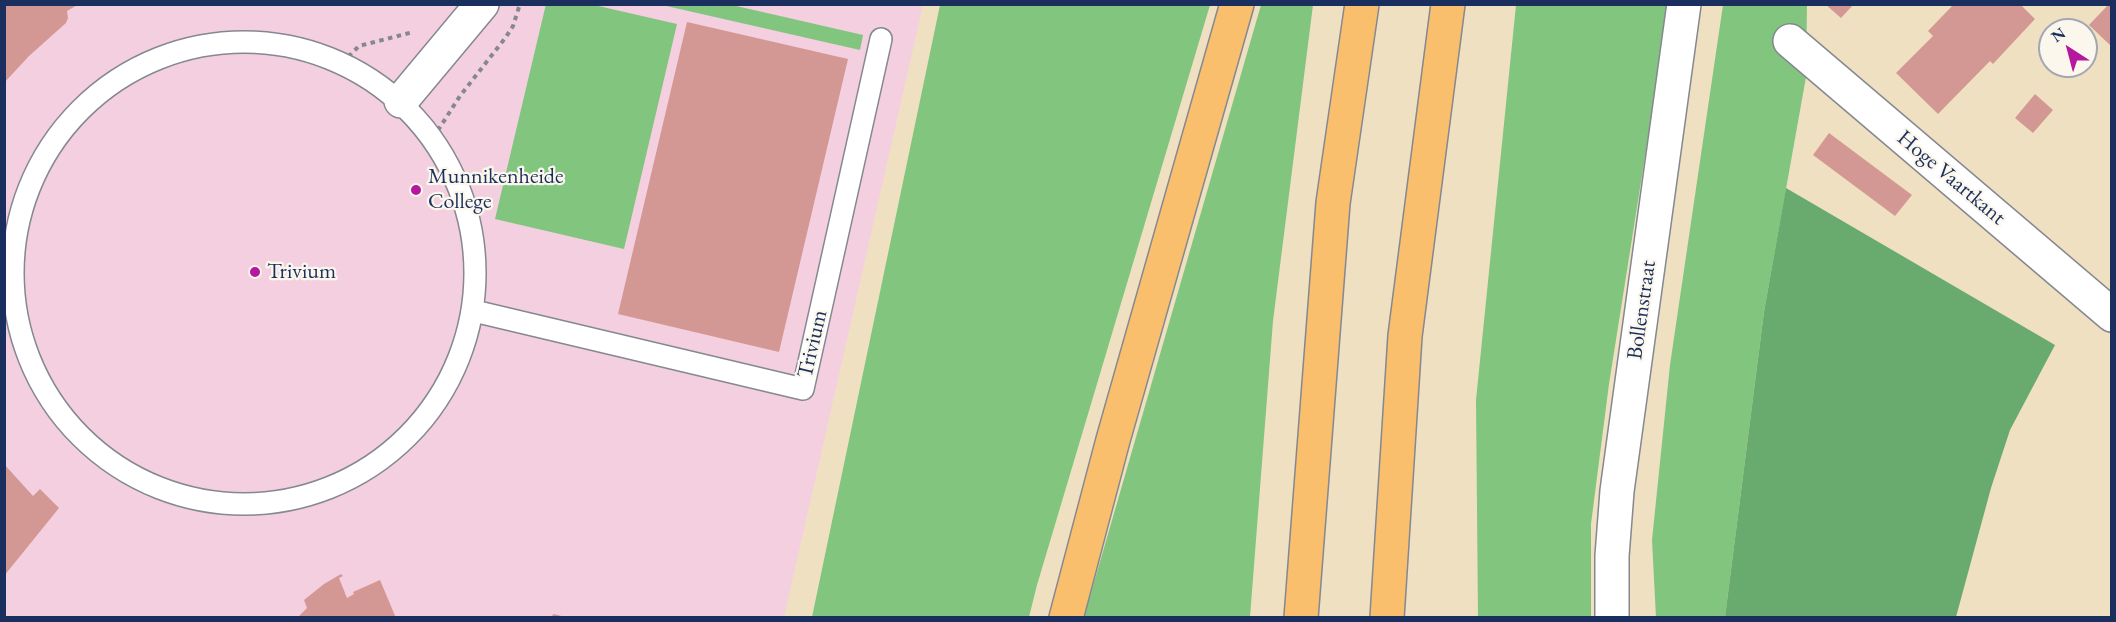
<!DOCTYPE html>
<html>
<head>
<meta charset="utf-8">
<style>
	body { margin:0 }
	#map { position:relative; width:2116px; height:622px; overflow:hidden; background:#efe0c1; font-family:"EB Garamond",serif }
	canvas { display:block }
	.frame { position:absolute; inset:0; border:6px solid #1b2f5e; pointer-events:none }
	.north { position:absolute; left:2038px; top:18px; width:60px; height:60px; box-sizing:border-box; background:#fbf7ec; border:2px solid #a1a7b3; border-radius:50%; rotate:324deg; font-size:16px; font-weight:700; line-height:24px; text-align:center; color:#1b2f5e }
	.north::after { content:''; display:block; margin:auto; width:21px; height:27px; background:#b5179e; clip-path:polygon(50% 0,100% 100%,50% 72%,0 100%) }
</style>
</head>
<body>
<div id="map">
<canvas width="2116" height="622"></canvas>
<div class="frame"></div>
<div class="north">N</div>
</div>
<script>
const context = document.querySelector('canvas').getContext('2d');
context.lineJoin = 'round';
function fill(path, color) { context.fillStyle = color; context.fill(path, 'evenodd'); }
function strokePath(path, color, width, dash) { context.strokeStyle = color; context.lineWidth = width; context.lineCap = dash ? 'butt' : 'round'; context.setLineDash(dash || []); context.stroke(path); }
function drawText(font, color, halo, rows, align = 'center') {
  context.font = font + ' "EB Garamond",serif'; context.lineWidth = 4.5; context.setLineDash([]); context.textBaseline = 'middle'; context.strokeStyle = halo; context.fillStyle = color; for (const [text, x, y, turn = 0] of rows) {
    context.save(); context.translate(x, y); context.rotate((+turn || 0) * Math.PI / 180); context.textAlign = isNaN(turn) ? turn : align; if (halo) context.strokeText(text, 0, 0); context.fillText(text, 0, 0); context.restore();
  }
}
const built = new Path2D(`
	M4,5H923L784,617H5Z`);
const green = new Path2D(`
	M546,4L594,5L677,24L624,249L495,219Z
	M662,5H732L863,35L860,50Z
	M940,5H1210L1037,585L1029,617H812Z
	M1261,5H1313L1273,321L1250,617H1084Z
	M1516,5H1669L1609,384L1591,524V617L1478,618L1476,400Z
	M1723,5H1807L1806,77L1764,312L1725,617L1656,618L1652,540L1670,365Z`);
const forest = new Path2D(`
	M1786,188L2055,345L2010,430L1991,488L1956,617H1725L1764,312Z`);
const building = new Path2D(`
	M4,4H79L67,11L68,18L66,23L29,56L4,83Z
	M1825,4H1854L1841,18Z
	M1954,4H2020L2035,19L1993,64L1990,61L1938,114L1896,73L1933,36L1928,31Z
	M2109,4H2112V47L2089,25Z
	M687,22L848,59L779,352L618,314Z
	M2035,94L2053,110L2033,133L2015,118Z
	M1829,133L1912,195L1895,216L1813,155Z
	M4,464L33,496L40,489L59,508L4,576Z
	M341,574L343,576L339,578L347,598L354,594L353,592L380,580L396,618H297L307,608L304,600L324,584Z
	M554,614L565,617V618H549Z`);
const path = new Path2D(`
	M342,63L359,46L413,32
	M433,138L460,96L506,37L513,26L520,4`);
const service = new Path2D(`
	M13 273a231 231 0 1 1 462 0a231 231 0 1 1-462 0Z
	M474,311L803,389L881,39`);
const minor = new Path2D(`
	M1790,41L2112,315
	M401,101L482,4
	M1612,618V556L1617,491L1684,4`);
const motorway = new Path2D(`
	M1066,618L1113,440L1237,4
	M1301,618L1333,203L1362,4
	M1387,618L1405,336L1448,4`);
const markers = [
	[416,190,6,"#b5179e"],
	[255,272,6,"#b5179e"]
];
const poiNames = [
	["Munnikenheide",428,177],
	["College",428,202],
	["Trivium",267,272]
];
const streetNames = [
	["Hoge Vaartkant",1951,178,40],
	["Bollenstraat",1642,310,-82],
	["Trivium",813,344,-77]
];
fill(built, '#f3cfe0');
fill(green, '#82c57f');
fill(forest, '#69aa6e');
fill(building, '#d49894');
strokePath(service, '#858890', 24);
strokePath(minor, '#858890', 36);
strokePath(motorway, '#858890', 36);
strokePath(path, '#858890', 4, [4.5, 4.5]);
strokePath(service, '#fff', 21);
strokePath(minor, '#fff', 33);
strokePath(motorway, '#f9bf6d', 33);
for (const [x, y, r, color] of markers) { const dot = new Path2D(); dot.arc(x, y, r, 0, 2 * Math.PI); context.fillStyle = color; context.fill(dot); strokePath(dot, '#fbf7ec', 2); }
drawText('22px', '#1b2f5e', '#fbf7ec', poiNames, 'left');
drawText('22px', '#1b2f5e', '#fbf7ec', streetNames);
</script>
</body>
</html>
